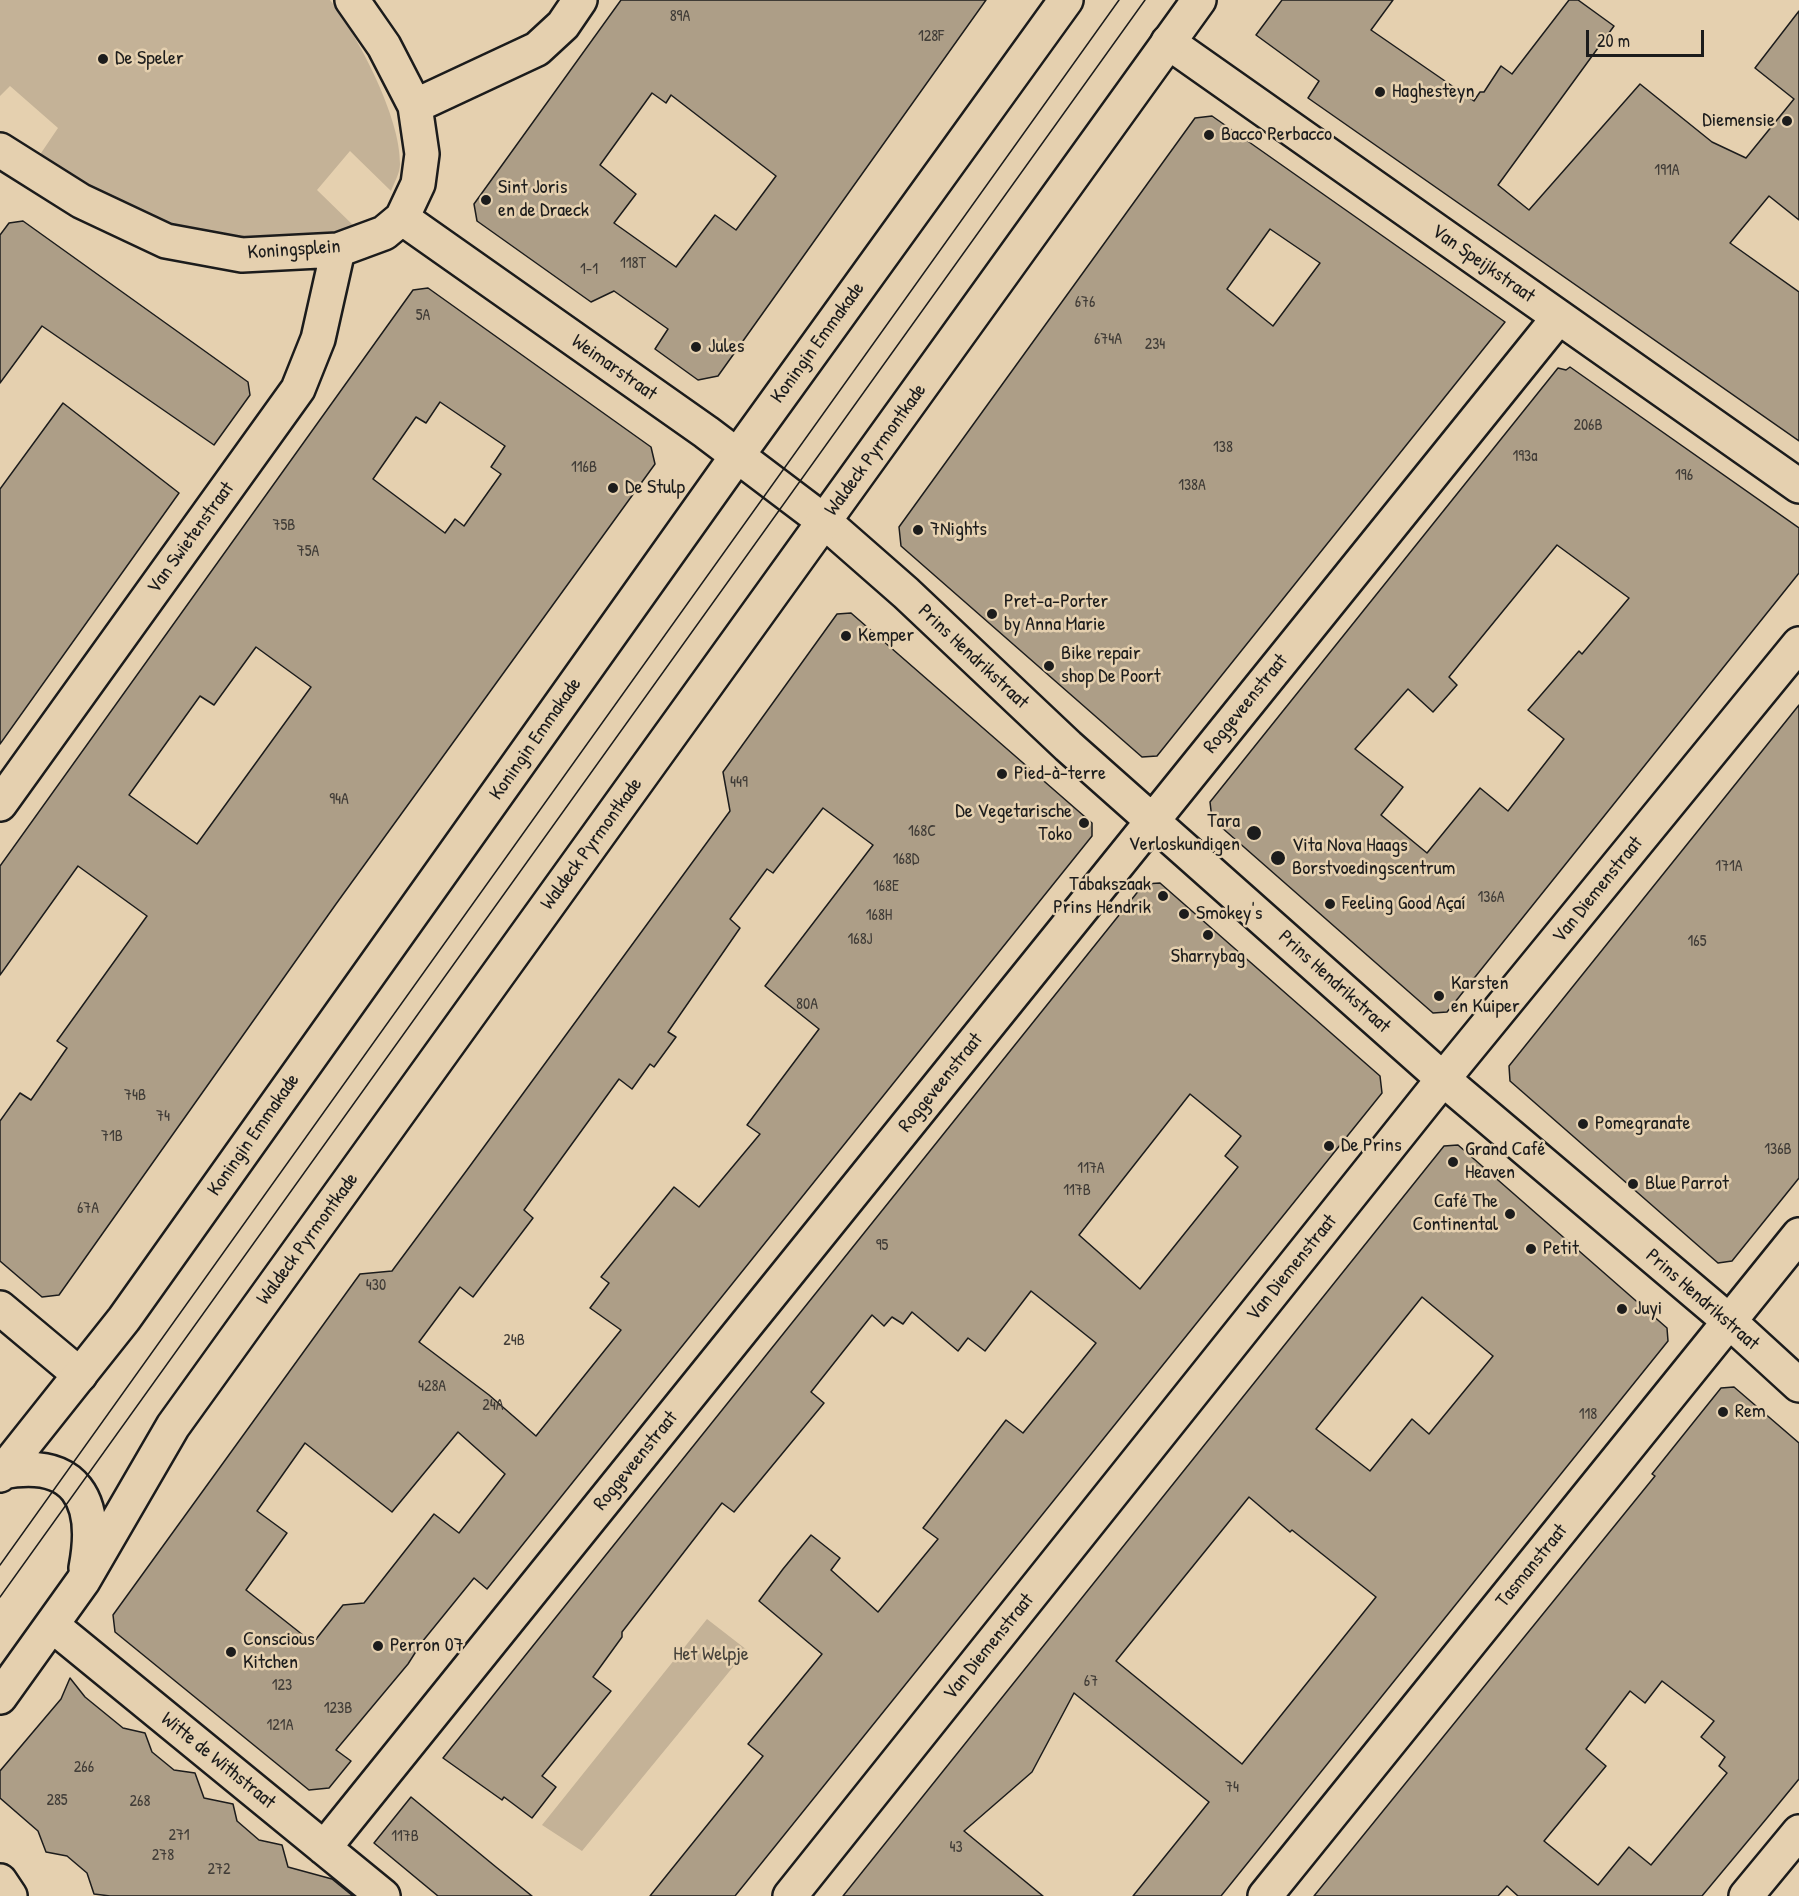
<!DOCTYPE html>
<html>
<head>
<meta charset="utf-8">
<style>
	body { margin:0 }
	#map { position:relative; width:1799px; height:1896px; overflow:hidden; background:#e5d0af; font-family:"Patrick Hand",sans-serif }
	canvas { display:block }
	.scale { position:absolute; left:1586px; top:30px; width:118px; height:27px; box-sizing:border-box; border:3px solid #1c1c1c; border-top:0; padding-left:8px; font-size:18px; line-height:21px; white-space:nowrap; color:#1c1c1c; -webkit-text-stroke:4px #e5d0af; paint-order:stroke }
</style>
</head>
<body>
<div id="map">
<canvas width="1799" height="1896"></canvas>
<div class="scale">20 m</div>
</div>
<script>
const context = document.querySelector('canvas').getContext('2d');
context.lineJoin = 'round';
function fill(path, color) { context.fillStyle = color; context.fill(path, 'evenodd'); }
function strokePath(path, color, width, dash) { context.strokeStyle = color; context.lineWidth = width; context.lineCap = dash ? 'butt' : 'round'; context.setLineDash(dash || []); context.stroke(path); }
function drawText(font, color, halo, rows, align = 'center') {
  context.font = font + ' "Patrick Hand",sans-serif'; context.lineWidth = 5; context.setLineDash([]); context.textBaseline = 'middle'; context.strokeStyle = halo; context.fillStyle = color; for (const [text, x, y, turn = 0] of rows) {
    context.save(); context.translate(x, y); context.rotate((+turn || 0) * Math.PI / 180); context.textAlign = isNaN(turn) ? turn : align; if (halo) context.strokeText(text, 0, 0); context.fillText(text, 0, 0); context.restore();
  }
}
const green = new Path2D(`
	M0,0H330C358,36 401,118 400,164C400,173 394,183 391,191L350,151L317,190L355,227L315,242L272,244L215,236L139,214L37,159L58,128L10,86L0,96Z
	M707,1619L747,1650L582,1851L542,1825Z`);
const building = new Path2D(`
	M621,0H986L718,376L698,380L655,349L668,329L614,291L591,302L477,221L474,204ZM652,93L666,103L671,95L776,176L736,230L715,215L676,267L614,223L636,194L600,165Z
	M1282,0H1393L1371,30L1474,101L1480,92H1484L1501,66L1512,74L1569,0H1578L1614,26L1498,185L1529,210L1640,84L1712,142L1746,158L1794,99L1755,68L1799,11V220L1769,196L1730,243L1799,292V441L1308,98L1319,81L1256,35Z
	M1212,116L1505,322L1157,756L1142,757L901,546L899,527L1195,118ZM1270,229L1320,263L1273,326L1227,289Z
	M23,221L248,382L250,395L214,445L42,326L0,383V235L9,223Z
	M428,288L651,447L655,464L336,904L59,1295L42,1297L0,1261V1121L20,1093L31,1100L67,1048L57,1041L147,916L78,866L0,975V866L413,290ZM440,402L505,446L491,467L501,474L464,526L455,519L445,533L373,479L416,417L426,423ZM256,647L311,687L197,844L129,795L200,696L214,705Z
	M1570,367L1799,528V573L1447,1012L1433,1013L1212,819L1210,802L1558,368L1566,370ZM1557,545L1629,598L1582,654L1579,651L1528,710L1564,739L1508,811L1480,788L1427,853L1381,815L1403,787L1355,749L1408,689L1433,712L1457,685L1449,677Z
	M63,403L179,493L0,744V489Z
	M851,613L1092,823V836L487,1589L474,1578L422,1642L408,1664L336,1750L351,1761L329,1788L309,1790L115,1632L113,1615L360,1274L392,1271L467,1170L730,811L723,772L837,614ZM823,808L873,845L765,986L819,1029L747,1125L760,1134L699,1207L674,1187L601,1277L609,1283L590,1308L621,1330L536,1436L489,1395L419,1342L460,1287L473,1297L533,1218L524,1210L619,1079L632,1089L650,1064L654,1067L676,1037L668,1032L740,928L730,919L767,869L773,873ZM458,1432L505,1474L459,1533L434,1514L364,1603L343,1605L313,1643L246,1590L287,1533L257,1511L305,1443L392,1512Z
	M1799,705V1178L1732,1261L1718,1263L1510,1081L1509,1066Z
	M1160,883L1380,1076L1382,1093L735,1896H650L763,1756L748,1744L822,1654L759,1601L783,1569L811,1535L840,1558L831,1570L878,1612L938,1539L923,1528L1006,1420L1023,1433L1096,1343L1031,1291L985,1351L968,1338L958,1351L912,1312L903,1324L892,1317L884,1326L872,1315L811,1392L824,1403L734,1512L722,1503L622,1632V1637L593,1677L611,1691L542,1776L556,1787L532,1818L504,1797L502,1800L443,1758L1144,884ZM1190,1094L1241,1136L1225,1156L1238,1167L1140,1289L1079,1235Z
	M1458,1145L1667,1328L1668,1341L1221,1896H1133L1209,1802L1074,1693L1032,1772L964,1831L1043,1896H843L1444,1146ZM1422,1297L1493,1356L1429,1434L1412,1419L1370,1471L1316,1429ZM1249,1497L1290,1532L1292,1530L1376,1597L1242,1764L1116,1661Z
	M1734,1387L1799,1443V1779L1767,1818L1702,1896H1518L1507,1886L1498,1896H1314L1655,1476L1652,1474L1721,1388ZM1662,1681L1714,1721L1701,1737L1725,1757L1719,1766L1727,1773L1651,1865L1629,1847L1598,1885L1544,1841L1606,1766L1586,1749L1630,1691L1645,1703Z
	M70,1678L85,1697L123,1728L145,1733L152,1752L174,1770L195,1773L204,1798L233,1804L237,1821L259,1840L282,1845L288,1867L332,1879L353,1896H110L94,1894L87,1873L67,1856L46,1852L38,1831L0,1798V1771L61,1699Z
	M411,1797L496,1867L532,1896H438L374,1843Z`);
const minor = new Path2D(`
	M1168,42L1799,486
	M415,106L537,49L563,25L580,0
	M0,150L81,201L166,241L242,255L338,250L384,233L402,218L418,184L422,154L415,106L384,46L352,0
	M402,218L706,432L825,522L906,593L1068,746L1443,1079L1729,1321L1799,1385
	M0,804L298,389L318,339L338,250
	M0,1308L80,1375
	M53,1626L383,1896
	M324,1848L1559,317
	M0,1881L10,1896
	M790,1896L1443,1079L1799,644
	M1265,1896L1799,1235
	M1746,1896L1799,1832`);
const major = new Path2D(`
	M2,1472C76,1458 99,1500 86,1568
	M0,1475L124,1319L737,456L1066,0
	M0,1697L83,1581L173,1426L1199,0`);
const tram = new Path2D(`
	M0,1565L1119,0
	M0,1597L1145,0`);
const markers = [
	[103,59,6,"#1c1c1c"],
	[1380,92,6,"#1c1c1c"],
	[1787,121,6,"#1c1c1c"],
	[1209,135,6,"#1c1c1c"],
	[486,200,6,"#1c1c1c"],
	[696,347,6,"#1c1c1c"],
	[613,488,6,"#1c1c1c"],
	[918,530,6,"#1c1c1c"],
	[992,614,6,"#1c1c1c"],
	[846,636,6,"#1c1c1c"],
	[1049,666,6,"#1c1c1c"],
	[1002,774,6,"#1c1c1c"],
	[1084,823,6,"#1c1c1c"],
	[1254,833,8,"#1c1c1c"],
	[1278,858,8,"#1c1c1c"],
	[1163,896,6,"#1c1c1c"],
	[1330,904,6,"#1c1c1c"],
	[1184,914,6,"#1c1c1c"],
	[1208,935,6,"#1c1c1c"],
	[1439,996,6,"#1c1c1c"],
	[1583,1124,6,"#1c1c1c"],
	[1329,1146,6,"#1c1c1c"],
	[1453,1162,6,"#1c1c1c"],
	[1633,1184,6,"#1c1c1c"],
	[1510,1214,6,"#1c1c1c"],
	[1531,1249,6,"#1c1c1c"],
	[1622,1309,6,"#1c1c1c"],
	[1723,1412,6,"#1c1c1c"],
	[378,1646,6,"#1c1c1c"],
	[231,1652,6,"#1c1c1c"]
];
const numberNames = [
	["89A",680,17],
	["128F",931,37],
	["191A",1667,171],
	["118T",633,264],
	["1-1",589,270],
	["676",1085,303],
	["5A",423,316],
	["674A",1108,340],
	["234",1155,345],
	["206B",1588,426],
	["138",1223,448],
	["193a",1525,457],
	["116B",584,468],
	["196",1684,476],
	["138A",1192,486],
	["75B",284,526],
	["75A",308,552],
	["449",739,783],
	["94A",339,800],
	["168C",922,832],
	["168D",906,860],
	["171A",1729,867],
	["168E",886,887],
	["136A",1491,898],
	["168H",879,916],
	["168J",860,940],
	["165",1697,942],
	["80A",807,1005],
	["74B",135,1096],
	["74",163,1117],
	["71B",112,1137],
	["136B",1778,1150],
	["117A",1091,1169],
	["117B",1077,1191],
	["67A",88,1209],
	["95",882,1246],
	["430",376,1286],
	["24B",514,1341],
	["428A",432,1387],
	["24A",493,1406],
	["118",1588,1415],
	["67",1091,1682],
	["123",282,1686],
	["123B",338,1709],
	["121A",280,1726],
	["266",84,1768],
	["74",1232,1788],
	["285",57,1801],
	["268",140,1802],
	["271",179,1836],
	["117B",405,1837],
	["43",956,1848],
	["278",163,1856],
	["272",219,1870]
];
const poiNames = [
	["De Speler",115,59],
	["Haghesteyn",1392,92],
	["Diemensie",1775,121,"right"],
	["Bacco Perbacco",1221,135],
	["Sint Joris",498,188],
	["en de Draeck",498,211],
	["Jules",708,347],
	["De Stulp",625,488],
	["7Nights",930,530],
	["Pret-a-Porter",1004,602],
	["by Anna Marie",1004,625],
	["Kemper",858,636],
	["Bike repair",1061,654],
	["shop De Poort",1061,677],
	["Pied-à-terre",1014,774],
	["De Vegetarische",1072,812,"right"],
	["Toko",1072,835,"right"],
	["Tara",1240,822,"right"],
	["Verloskundigen",1240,845,"right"],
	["Vita Nova Haags",1292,846],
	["Borstvoedingscentrum",1292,869],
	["Tabakszaak",1151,885,"right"],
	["Prins Hendrik",1151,908,"right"],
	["Feeling Good Açaí",1342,904],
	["Smokey's",1196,914],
	["Sharrybag",1208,957,"center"],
	["Karsten",1451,984],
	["en Kuiper",1451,1007],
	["Pomegranate",1595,1124],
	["De Prins",1341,1146],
	["Grand Café",1465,1150],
	["Heaven",1465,1173],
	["Blue Parrot",1645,1184],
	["Café The",1498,1202,"right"],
	["Continental",1498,1225,"right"],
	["Petit",1543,1249],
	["Juyi",1634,1309],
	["Rem",1735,1412],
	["Conscious",243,1640],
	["Kitchen",243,1663],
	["Perron 07",390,1646]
];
const streetNames = [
	["Koningsplein",294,250,-4],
	["Van Speijkstraat",1483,264,35],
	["Koningin Emmakade",818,343,-54],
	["Weimarstraat",614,368,35],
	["Waldeck Pyrmontkade",876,450,-54],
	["Van Swietenstraat",191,538,-54],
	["Prins Hendrikstraat",973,657,43],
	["Roggeveenstraat",1246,704,-51],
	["Koningin Emmakade",536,739,-55],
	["Waldeck Pyrmontkade",592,844,-54],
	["Van Diemenstraat",1598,890,-51],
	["Prins Hendrikstraat",1334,982,42],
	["Roggeveenstraat",941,1083,-51],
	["Koningin Emmakade",254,1135,-55],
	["Waldeck Pyrmontkade",308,1239,-54],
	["Van Diemenstraat",1292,1268,-51],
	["Prins Hendrikstraat",1702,1300,41],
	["Roggeveenstraat",636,1461,-51],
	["Tasmanstraat",1532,1566,-51],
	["Van Diemenstraat",989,1647,-51],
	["Witte de Withstraat",218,1761,39]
];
const parkNames = [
	["Het Welpje",711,1655]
];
fill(green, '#c4b297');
fill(building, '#ad9e87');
strokePath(building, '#1c1c1c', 1.5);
strokePath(minor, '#1c1c1c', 38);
strokePath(major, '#1c1c1c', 38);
strokePath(minor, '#e5d0af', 33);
strokePath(major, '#e5d0af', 33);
strokePath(tram, '#1c1c1c', 1.5);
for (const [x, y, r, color] of markers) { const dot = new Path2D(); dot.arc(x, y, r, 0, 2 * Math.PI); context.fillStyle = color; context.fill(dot); strokePath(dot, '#e5d0af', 2); }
drawText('16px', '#403c37', null, numberNames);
drawText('20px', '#1c1c1c', '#e5d0af', poiNames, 'left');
drawText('20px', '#1c1c1c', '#e5d0af', streetNames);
drawText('20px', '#46423b', '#e5d0af', parkNames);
</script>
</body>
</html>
